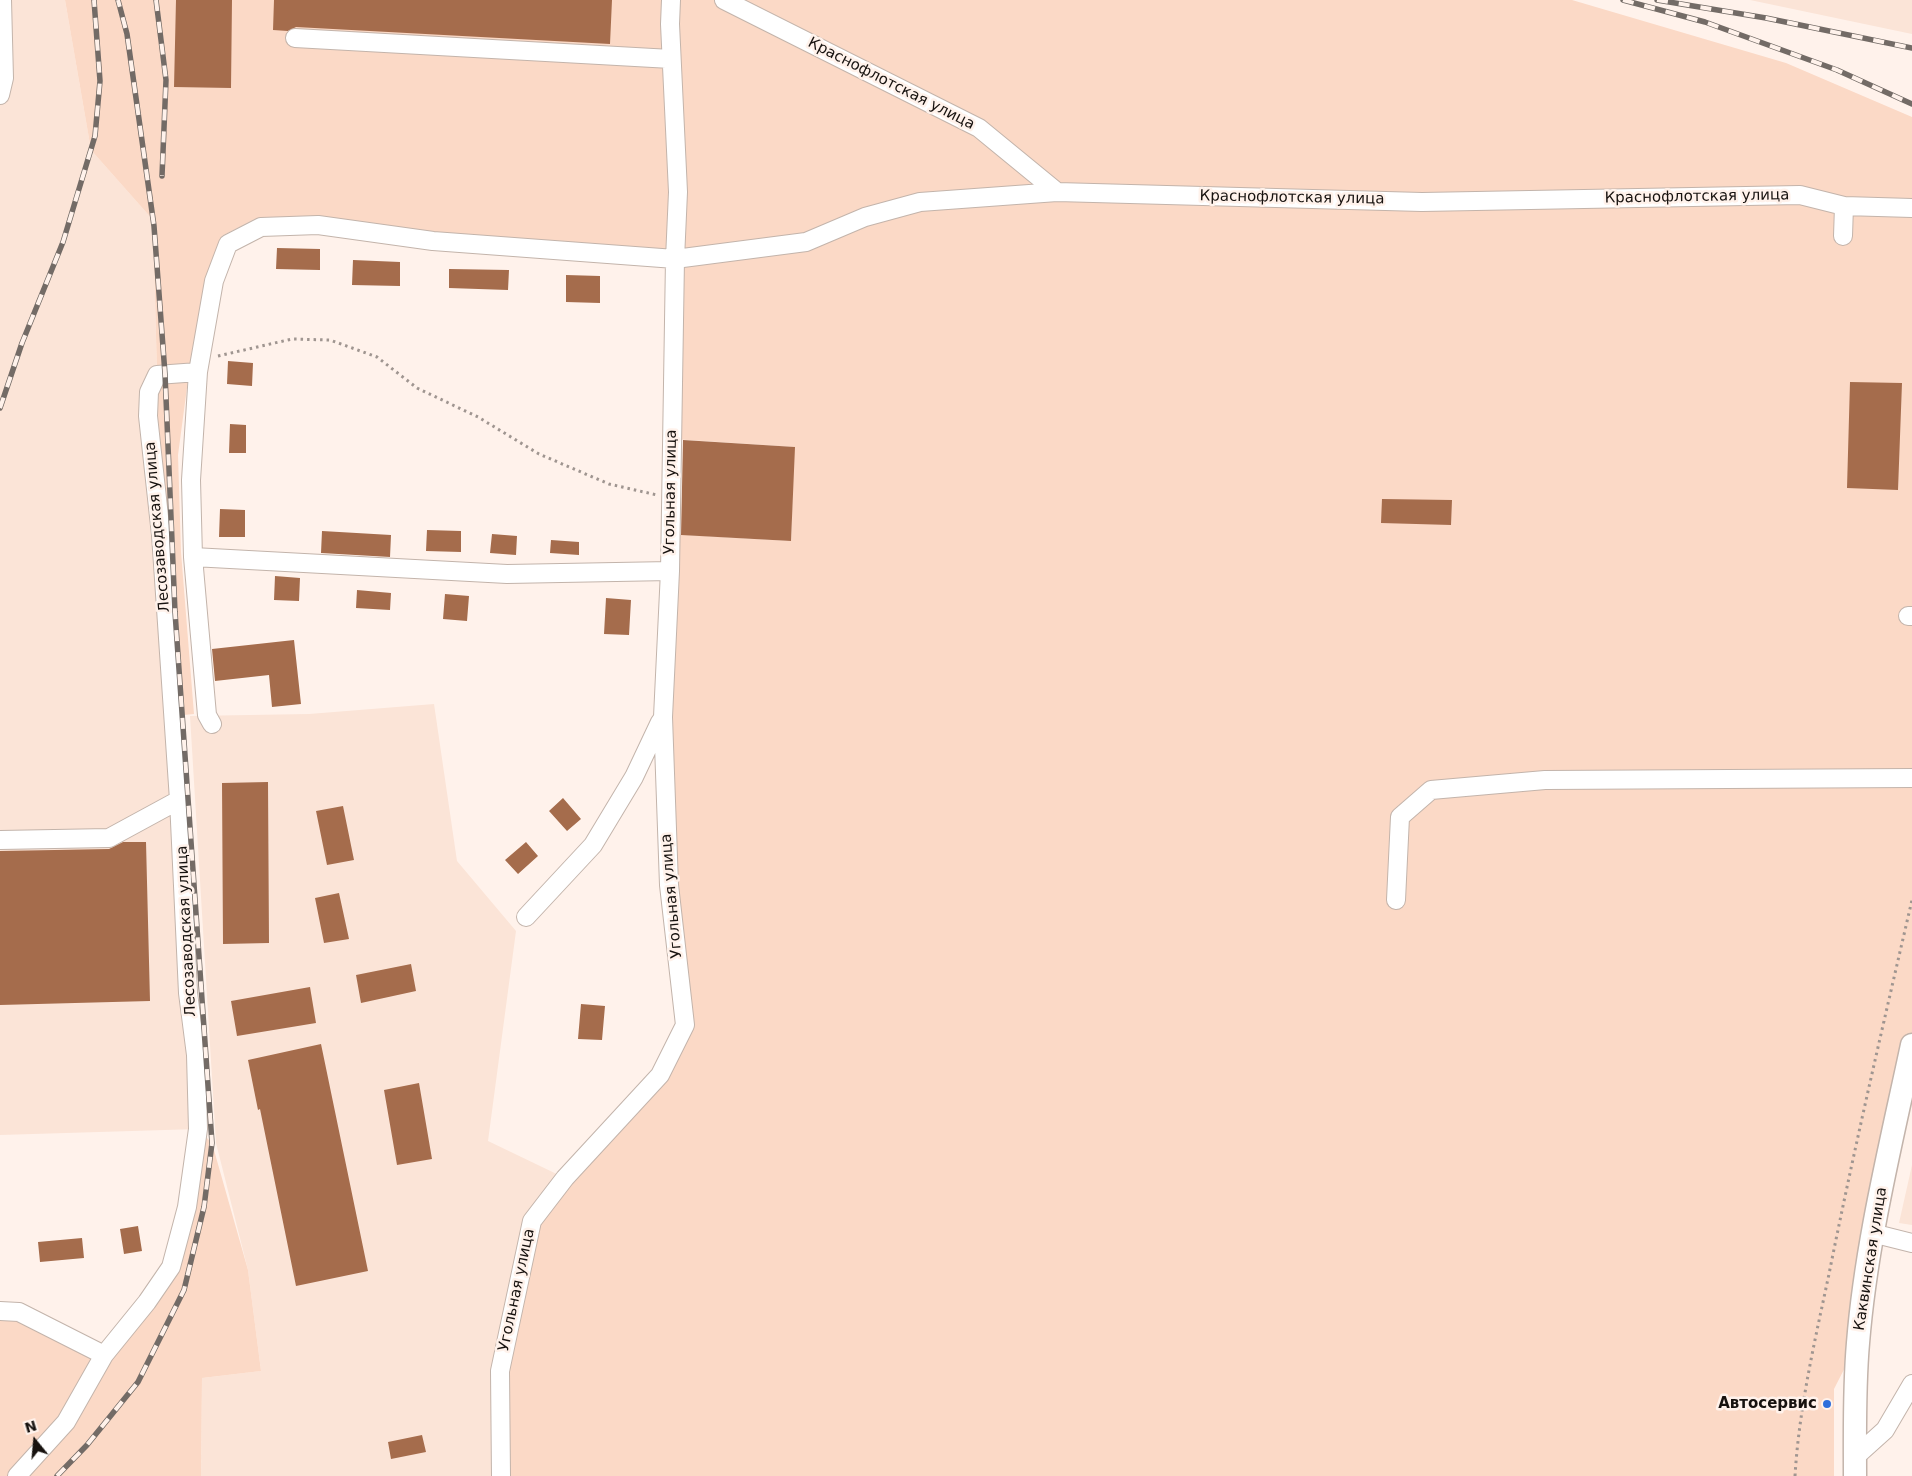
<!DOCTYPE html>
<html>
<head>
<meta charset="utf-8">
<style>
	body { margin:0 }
	#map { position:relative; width:1912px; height:1476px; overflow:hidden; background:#fff2eb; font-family:"DejaVu Sans",sans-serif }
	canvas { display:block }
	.north { position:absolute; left:10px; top:1416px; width:50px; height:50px; -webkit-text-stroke:4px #fff2eb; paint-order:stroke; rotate:343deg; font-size:14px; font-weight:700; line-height:20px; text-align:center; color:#17120f }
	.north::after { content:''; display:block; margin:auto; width:18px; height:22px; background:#17120f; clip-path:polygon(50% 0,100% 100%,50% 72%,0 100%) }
</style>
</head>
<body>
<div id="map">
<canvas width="1912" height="1476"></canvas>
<div class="north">N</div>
</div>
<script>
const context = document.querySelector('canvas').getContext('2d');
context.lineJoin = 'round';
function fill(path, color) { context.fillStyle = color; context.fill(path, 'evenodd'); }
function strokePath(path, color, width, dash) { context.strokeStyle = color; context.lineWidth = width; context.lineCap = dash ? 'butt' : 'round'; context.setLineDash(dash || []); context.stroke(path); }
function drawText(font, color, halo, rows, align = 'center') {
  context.font = font + ' "DejaVu Sans",sans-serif'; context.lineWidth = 5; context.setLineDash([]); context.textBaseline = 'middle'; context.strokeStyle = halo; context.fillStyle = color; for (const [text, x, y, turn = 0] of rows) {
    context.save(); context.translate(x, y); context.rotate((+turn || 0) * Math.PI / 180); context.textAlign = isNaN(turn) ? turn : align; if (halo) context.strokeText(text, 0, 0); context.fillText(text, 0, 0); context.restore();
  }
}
const built = new Path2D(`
	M0,0H65L91,150L153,220L157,375L198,1129L0,1135Z
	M1750,0H1912V34Z
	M434,704L457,861L516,931L488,1141L565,1178L501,1476H201L202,1378L261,1371L248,1270L216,1143L190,716L309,714Z
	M1912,1165V1225L1899,1223Z`);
const green = new Path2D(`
	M65,0H1572L1786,63L1912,117V1045L1858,1342L1834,1389V1476H501L500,1371L532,1221L660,1075L685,1025L669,885L671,534L791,541L794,447L672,439L675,259L433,241L312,216L255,219L222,236L208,272L192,350L178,455L181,552L194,714L173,716L149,419L157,374L153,220L91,150Z
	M198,1129L212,1143L248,1270L261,1371L202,1378L201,1476H0V1311L104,1355L171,1267Z`);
const building = new Path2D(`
	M176,0H232L231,88L174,87Z
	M274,0H612L610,44L296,27L288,31L273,30Z
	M277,248L320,249V270L276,269Z
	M353,260L400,262V286L352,285Z
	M449,269L509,270L508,290L449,288Z
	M566,275L600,276V303L566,302Z
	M228,361L253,363L252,386L227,384Z
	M1850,382L1902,383L1898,490L1847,488Z
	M230,424L246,425V453H229Z
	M683,440L795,447L791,541L681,535Z
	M1382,499L1452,500L1451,525L1381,523Z
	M220,509L245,510V537H219Z
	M427,530L461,531V552L426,551Z
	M322,531L391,535L390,557L321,553Z
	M492,534L517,536L516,555L490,553Z
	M551,540L579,542V555L550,553Z
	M275,576L300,578L299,601L274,600Z
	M357,590L391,593L390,610L356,608Z
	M445,594L469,596L467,621L443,619Z
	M606,598L631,600L629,635L604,634Z
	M294,640L301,704L272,707L269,675L215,681L212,649Z
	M268,782L269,943L223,944L222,783Z
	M563,798L581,819L567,831L549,811Z
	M343,806L354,860L327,865L316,811Z
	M123,842H146L150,1001L0,1005V851L109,849Z
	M526,842L538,856L518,874L505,860Z
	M339,893L349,939L324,943L315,898Z
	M411,964L416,991L361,1003L356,975Z
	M310,987L316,1023L237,1036L231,1001Z
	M581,1004L605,1006L602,1040L578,1039Z
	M321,1044L368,1271L296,1286L260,1109L258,1110L248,1060Z
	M419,1083L432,1159L397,1165L384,1090Z
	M138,1226L142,1251L124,1254L120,1229Z
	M82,1238L84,1258L40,1262L38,1242Z
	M422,1435L426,1452L391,1459L388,1442Z`);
const path = new Path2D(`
	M218,356L292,339L330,340L377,357L417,388L478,417L539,454L609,484L657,495
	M1795,1476C1799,1408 1815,1340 1829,1274C1854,1149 1883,1025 1912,900`);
const minor = new Path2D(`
	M724,0L979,128L1057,192L1422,202L1800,195L1844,206L1912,208
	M295,38L671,59
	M0,95L4,78L2,0
	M1843,236L1844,206
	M193,557L507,574L670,571
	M1908,616H1912
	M212,724L207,715L193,557L191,480L198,372L214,281L228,244L261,227L318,225L433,241L675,259L806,242L865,217L920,202L1057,192
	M0,840L109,838L179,800
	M1396,900L1400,817L1431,790L1545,780L1912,778
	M526,917L593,845L634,777L660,722
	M1872,1233L1912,1243
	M0,1311L19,1312L104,1355
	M1855,1457L1885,1430L1912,1384
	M17,1476L66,1422L104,1355L147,1302L171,1267L187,1207L198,1129L196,1055L188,993L179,800L161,535L148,416L149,392L157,375L198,372
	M501,1476L500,1371L532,1221L565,1178L660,1075L685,1025L669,885L663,717L670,571L675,259L678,192L670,24L671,0`);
const major = new Path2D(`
	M1855,1476C1855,1432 1854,1388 1858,1343C1866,1243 1891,1144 1912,1045`);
const rail = new Path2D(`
	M156,0L166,80L162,176
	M1623,0L1705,22L1837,70L1912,104
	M1657,0L1766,18L1912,48
	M0,408L22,343L63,242L95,136L100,81L94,0
	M57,1476L87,1445L138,1382L184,1290L204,1207L212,1143L175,612L165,374L154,226L127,34L118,0`);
const markers = [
	[1827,1404,5,"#2d6edb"]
];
const streetNames = [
	["Краснофлотская улица",891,84,27],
	["Краснофлотская улица",1697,197,-1],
	["Краснофлотская улица",1292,198,1],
	["Угольная улица",671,492,-89],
	["Лесозаводская улица",158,527,-95],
	["Угольная улица",672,896,-95],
	["Лесозаводская улица",187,931,-93],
	["Каквинская улица",1871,1259,-81],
	["Угольная улица",517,1290,-78]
];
const poiNames = [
	["Автосервис",1817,1404]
];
fill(built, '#fbe4d7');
fill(green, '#fbd9c6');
fill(building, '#a56c4c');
strokePath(minor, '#c3b4ab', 20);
strokePath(major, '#c3b4ab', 25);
strokePath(path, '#9f9590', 3, [2.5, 4]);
strokePath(minor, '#fff', 18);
strokePath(major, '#fff', 22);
strokePath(rail, '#736b66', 5.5);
strokePath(rail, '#fff2eb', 4, [11]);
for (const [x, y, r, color] of markers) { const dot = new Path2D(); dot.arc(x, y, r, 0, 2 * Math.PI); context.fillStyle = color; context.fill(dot); strokePath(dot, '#fff2eb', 2); }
drawText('15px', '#17120f', '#fff2eb', streetNames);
drawText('bold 15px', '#17120f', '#fff2eb', poiNames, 'right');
</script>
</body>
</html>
